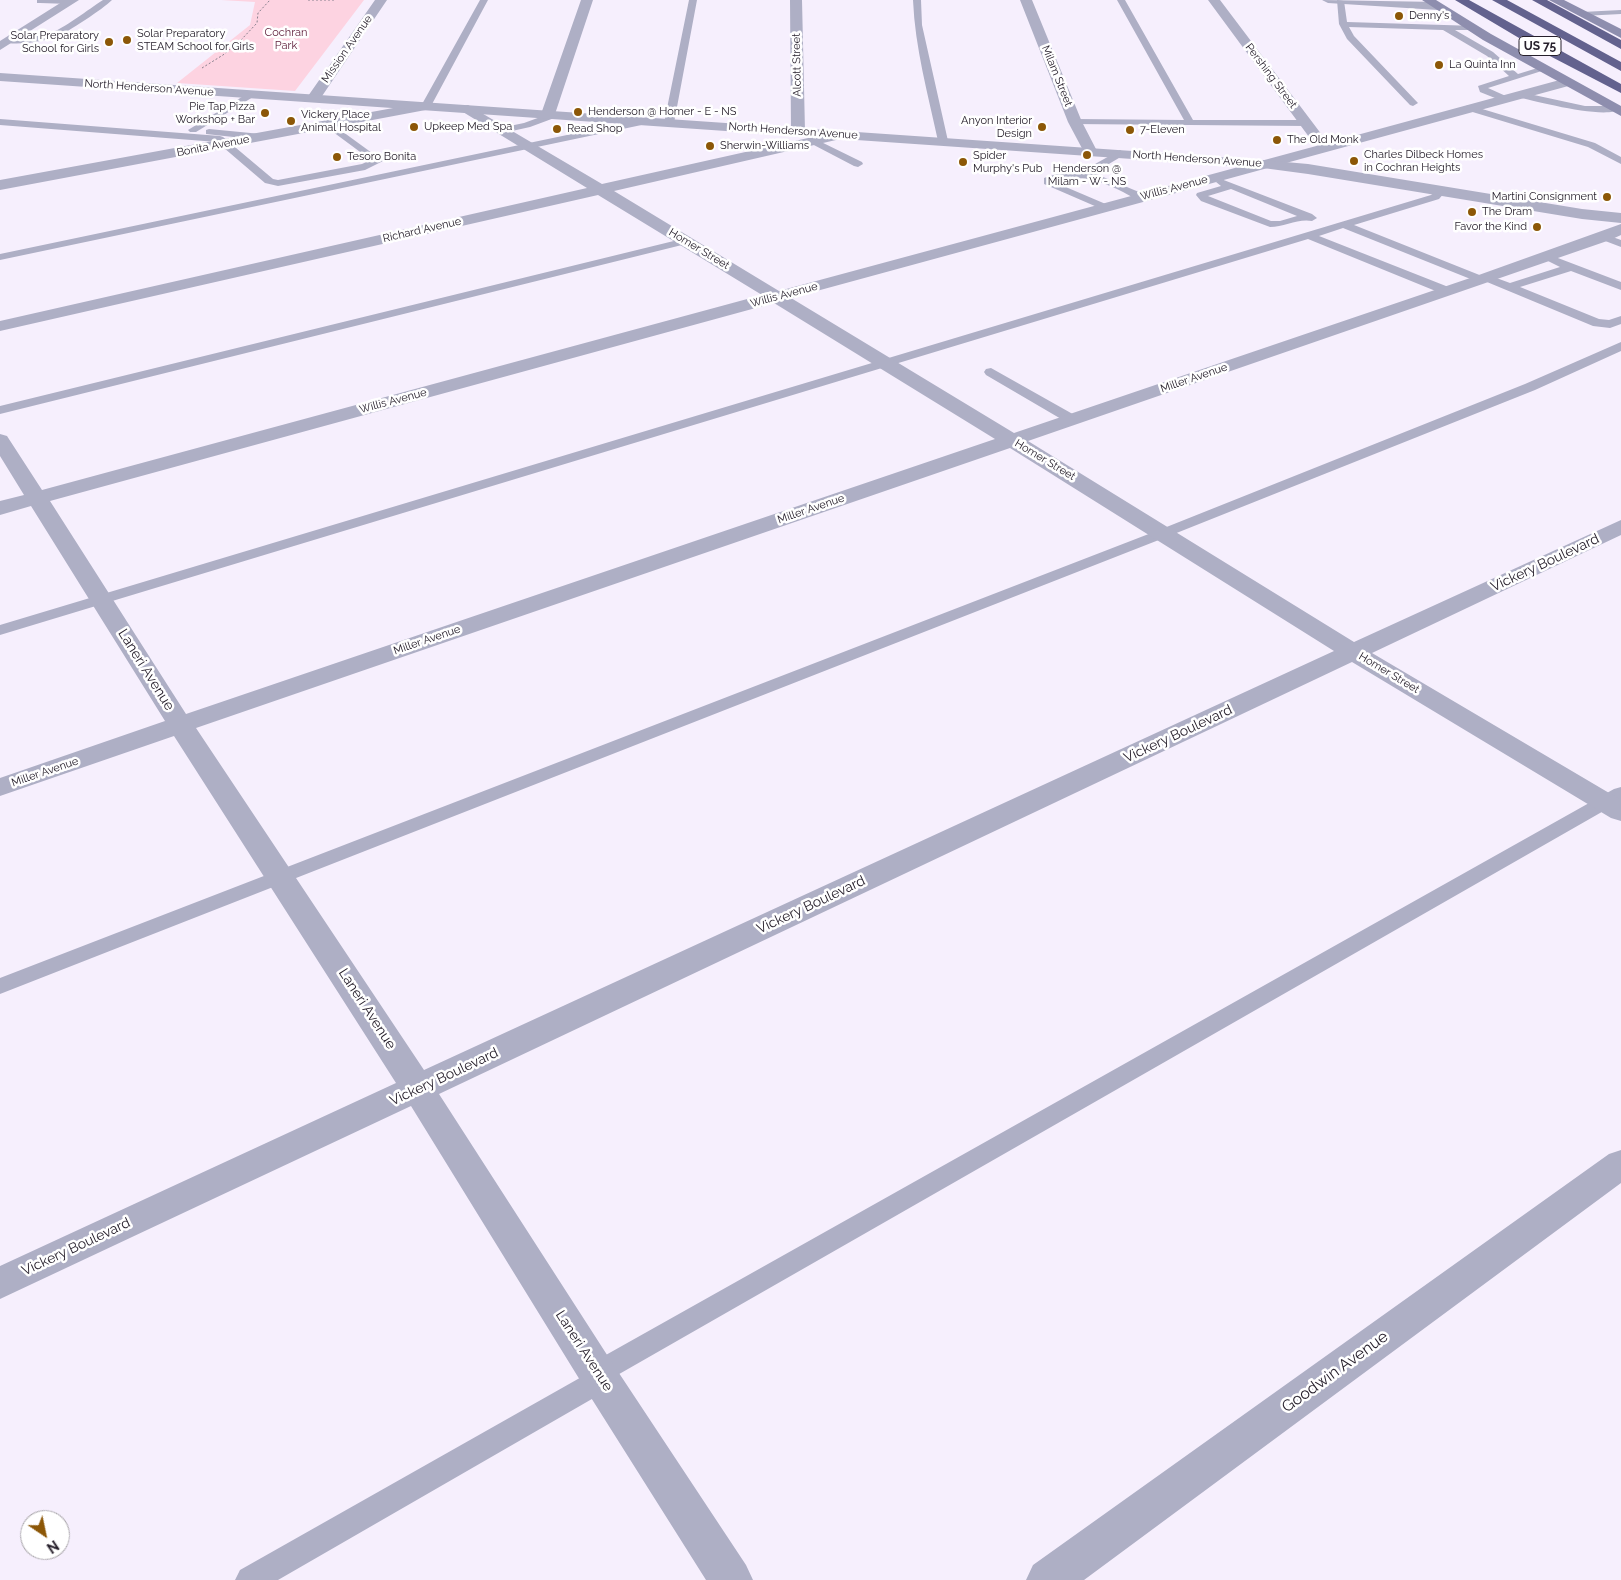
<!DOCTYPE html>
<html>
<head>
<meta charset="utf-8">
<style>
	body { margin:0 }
	#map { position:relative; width:1621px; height:1580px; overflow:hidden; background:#f6effd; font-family:Raleway,sans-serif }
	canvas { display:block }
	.north { position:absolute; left:20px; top:1510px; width:50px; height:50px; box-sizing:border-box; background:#fff; border:1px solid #a9a6ab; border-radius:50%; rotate:146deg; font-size:14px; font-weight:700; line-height:20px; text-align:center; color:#27202c }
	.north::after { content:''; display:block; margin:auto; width:18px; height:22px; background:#8c5707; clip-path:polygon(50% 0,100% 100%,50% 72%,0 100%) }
</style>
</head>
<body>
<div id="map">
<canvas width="1621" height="1580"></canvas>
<div class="north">N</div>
</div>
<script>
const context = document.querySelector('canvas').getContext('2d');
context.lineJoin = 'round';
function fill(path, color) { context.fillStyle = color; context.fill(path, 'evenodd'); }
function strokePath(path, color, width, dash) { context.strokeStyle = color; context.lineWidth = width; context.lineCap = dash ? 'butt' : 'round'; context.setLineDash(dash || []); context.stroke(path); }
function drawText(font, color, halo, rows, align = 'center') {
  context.font = font + ' Raleway,sans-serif'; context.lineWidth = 5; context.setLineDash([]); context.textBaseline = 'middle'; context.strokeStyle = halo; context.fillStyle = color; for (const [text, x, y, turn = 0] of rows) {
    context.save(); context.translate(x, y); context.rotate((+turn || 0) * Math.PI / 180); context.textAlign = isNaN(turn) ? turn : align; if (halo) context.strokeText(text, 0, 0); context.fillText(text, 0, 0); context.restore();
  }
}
const green = new Path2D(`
	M221,0H364L295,91L177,83L250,25L255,2Z`);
const path = new Path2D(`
	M308,0H335
	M202,68L223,55L241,40L257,23L258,13L270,0`);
const service = new Path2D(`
	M37,0H72L74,2L70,4L40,3H37Z
	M103,0H112C103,9 68,32 56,37C46,41 11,47 3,41C10,35 37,37 49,34C63,29 89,9 103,0Z
	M480,0H488L431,106L429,108H423L421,106Z
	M689,0H697L674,123L669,126L664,123Z
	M913,0H921L922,25L948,141L943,144L938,141C928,94 915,48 913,0Z
	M1117,0H1125L1193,120H1306L1311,123L1306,126L1072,124L1070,122L1075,119L1184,120Z
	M1337,0L1344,1L1347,22L1476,26L1477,28L1473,30H1455L1493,52L1518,74L1544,66L1548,69L1488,88L1508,97L1510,99L1505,102L1480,92L1478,86L1509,76L1487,56L1443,30L1349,27L1354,36L1418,103L1413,106L1410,105L1347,39L1339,24Z
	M1621,10V14L1582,16L1578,14L1582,12Z
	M250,92L253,93V97L196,132H190L188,130Z
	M1520,92L1585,106H1615L1620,109C1606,120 1535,101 1517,97V93Z
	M1469,105L1595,143L1621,157V164L1588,147L1466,110V106Z
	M554,112L557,113V117L530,127L503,133L498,130L500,128L524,123Z
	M648,118L651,119V123L0,260V254Z
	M0,119L220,136L223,137L273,179L278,180L362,164L371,160L325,126L323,124L328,121L383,161L365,170L278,186L265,183L217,142L0,125Z
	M209,129L261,134L266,137L261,140L206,134V130Z
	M813,138L862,162L863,164L858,167L854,166L810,143V139Z
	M1120,150L1125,153L1124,155L1097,171L1096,174L1146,195L1147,197L1146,199C1138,201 1130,196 1123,192C1100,181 1079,173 1054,182L1108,205L1109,207L1108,209L1104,210L1044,184V178C1059,173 1071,170 1086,172L1088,168Z
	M1221,179L1312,214L1317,218L1312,221C1299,218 1284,227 1270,227L1201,201L1196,195L1197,193L1221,186L1216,182ZM1231,189L1297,216L1280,221H1271L1208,196Z
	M1441,188L1446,191L1439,199L1354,225L1482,276H1491L1510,283L1560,267L1540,257L1542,255H1550L1621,282V290L1571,271L1520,287L1599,319L1609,320L1621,316V324L1610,328L1593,326L1487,282H1478L1343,228L1319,236L1451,288L1453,291L1447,295L1443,294L1308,239L0,635V625L1431,195Z
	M1604,234L1621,240V247L1600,239L1598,237L1600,235Z
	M686,238L692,241L690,243L0,414V406Z
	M1621,342V351L1535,390L1169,536L0,994V978L1159,530L1525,384Z
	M991,368L1078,417L1080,420L1078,423H1068L986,375L984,372L986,369Z
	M1621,787V801L614,1377L611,1388L278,1580H235L240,1570L585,1375L588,1365L1614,789Z`);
const minor = new Path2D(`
	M65,0H79L0,50V41Z
	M375,0H387L318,102H308L306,99Z
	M581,0H593L555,114L553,117H543L541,114Z
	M790,0H802L805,131L803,134H793L791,131Z
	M1020,0H1032L1082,122L1097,151L1095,154H1085L1068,122Z
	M1208,0H1220L1322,135L1335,141L1567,78L1574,82L1572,85L791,298L1014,433L1476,276L1621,224V235L1610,240L1028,441L1354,642L1621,520V535L1372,653L1621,800V821L1611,818L1352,662L439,1094L611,1361L746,1565L753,1580H706L583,1385L411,1106L0,1299V1266L396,1083L174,736L0,796V778L165,721L31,506L0,515V501L24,495L0,456V434L7,436L42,490L762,295L598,195L0,331V321L587,188L463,112L461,109L463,106L468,105L602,184L844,130L849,131L851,134L849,137L614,191L779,291L1320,145L1312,141ZM774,303L995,439L186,714L50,501ZM1010,448L1334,651L424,1070L196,728Z
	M1322,0L1438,2L1444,6L1438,10L1328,3Z
	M426,102L433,106L431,109L0,190V180Z
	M1621,1150V1183L1084,1580H1026L1033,1565L1609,1154Z`);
const tertiary = new Path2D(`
	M0,73L1263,160L1308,164L1582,209L1621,213V223L1582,219L1308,174L1263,168L0,81Z`);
const secondary = new Path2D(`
	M1422,0H1436L1491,34L1621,106V116L1483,40Z
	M1549,0H1564L1621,29V38Z`);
const motorway = new Path2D(`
	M1455,0H1469L1621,84V93L1546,54Z
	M1492,0H1507L1621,62V71Z
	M1532,0H1547L1621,40V49Z`);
const markers = [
	[1399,16,5,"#8c5707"],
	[127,40,5,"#8c5707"],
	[109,42,5,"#8c5707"],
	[1439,65,5,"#8c5707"],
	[578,112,5,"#8c5707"],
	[265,113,5,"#8c5707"],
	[291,121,5,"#8c5707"],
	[414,127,5,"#8c5707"],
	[1042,127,5,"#8c5707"],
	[557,129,5,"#8c5707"],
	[1130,130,5,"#8c5707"],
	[1277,140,5,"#8c5707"],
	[710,146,5,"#8c5707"],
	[1087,155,5,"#8c5707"],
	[337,157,5,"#8c5707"],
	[1354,161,5,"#8c5707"],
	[963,162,5,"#8c5707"],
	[1607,197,5,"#8c5707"],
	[1472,212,5,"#8c5707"],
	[1537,227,5,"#8c5707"]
];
const farPoinames = [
	["Denny's",1409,16],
	["Solar Preparatory",137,34],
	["STEAM School for Girls",137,47],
	["Solar Preparatory",99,36,"right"],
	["School for Girls",99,49,"right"],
	["La Quinta Inn",1449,65],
	["Pie Tap Pizza",255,107,"right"],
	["Workshop + Bar",255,120,"right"],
	["Henderson @ Homer - E - NS",588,112],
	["Vickery Place",301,115],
	["Animal Hospital",301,128],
	["Anyon Interior",1032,121,"right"],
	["Design",1032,134,"right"],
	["Upkeep Med Spa",424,127],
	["Read Shop",567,129],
	["7-Eleven",1140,130],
	["The Old Monk",1287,140],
	["Sherwin-Williams",720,146],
	["Charles Dilbeck Homes",1364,155],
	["in Cochran Heights",1364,168],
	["Spider",973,156],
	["Murphy's Pub",973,169],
	["Tesoro Bonita",347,157],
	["Henderson @",1087,169,"center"],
	["Milam - W - NS",1087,182,"center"],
	["Martini Consignment",1597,197,"right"],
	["The Dram",1482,212],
	["Favor the Kind",1527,227,"right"]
];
const farParknames = [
	["Cochran",286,33],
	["Park",286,46]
];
const farStreetnames = [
	["Mission Avenue",347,49,-55],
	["Alcott Street",797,65,-91],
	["Milam Street",1057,76,68],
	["Pershing Street",1271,76,53],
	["North Henderson Avenue",149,88,4],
	["North Henderson Avenue",793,131,4],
	["Bonita Avenue",213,146,-11],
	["North Henderson Avenue",1197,159,4],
	["Willis Avenue",1174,188,-15],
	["Richard Avenue",422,230,-13],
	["Homer Street",699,249,31],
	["Willis Avenue",784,295,-15],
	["Miller Avenue",1194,378,-19],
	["Willis Avenue",393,401,-15],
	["Homer Street",1045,460,31],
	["Miller Avenue",811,509,-19],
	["Miller Avenue",427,640,-19],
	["Homer Street",1389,673,31],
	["Miller Avenue",45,772,-19]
];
const shields = [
	[1540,46,42]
];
const shieldNames = [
	["US 75",1540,46]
];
const streetNames = [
	["Vickery Boulevard",1545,563,-25],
	["Laneri Avenue",146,670,58],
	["Vickery Boulevard",1178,734,-25],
	["Vickery Boulevard",811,905,-25],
	["Laneri Avenue",367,1009,57],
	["Vickery Boulevard",444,1077,-25],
	["Vickery Boulevard",76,1247,-25],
	["Laneri Avenue",584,1351,57]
];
const nearStreetnames = [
	["Goodwin Avenue",1335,1372,-36]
];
fill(green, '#fdd3e1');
strokePath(path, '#87808d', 1, [2, 2]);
fill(service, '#aeafc5');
fill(minor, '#aeafc5');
fill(tertiary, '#aeafc5');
fill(secondary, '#8e8eae');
fill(motorway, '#63628e');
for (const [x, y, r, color] of markers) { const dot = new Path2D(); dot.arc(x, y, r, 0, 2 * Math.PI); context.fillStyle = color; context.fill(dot); strokePath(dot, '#fff', 2); }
drawText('11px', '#27202c', '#fff', farPoinames, 'left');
drawText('11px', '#60203c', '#fff', farParknames);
drawText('11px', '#27202c', '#fff', farStreetnames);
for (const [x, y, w] of shields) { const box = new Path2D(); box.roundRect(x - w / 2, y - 9.5, w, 19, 4); context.fillStyle = '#fff'; context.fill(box); strokePath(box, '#27202c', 1); }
drawText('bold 12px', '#27202c', null, shieldNames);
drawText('14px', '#27202c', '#fff', streetNames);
drawText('16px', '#27202c', '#fff', nearStreetnames);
</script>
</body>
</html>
